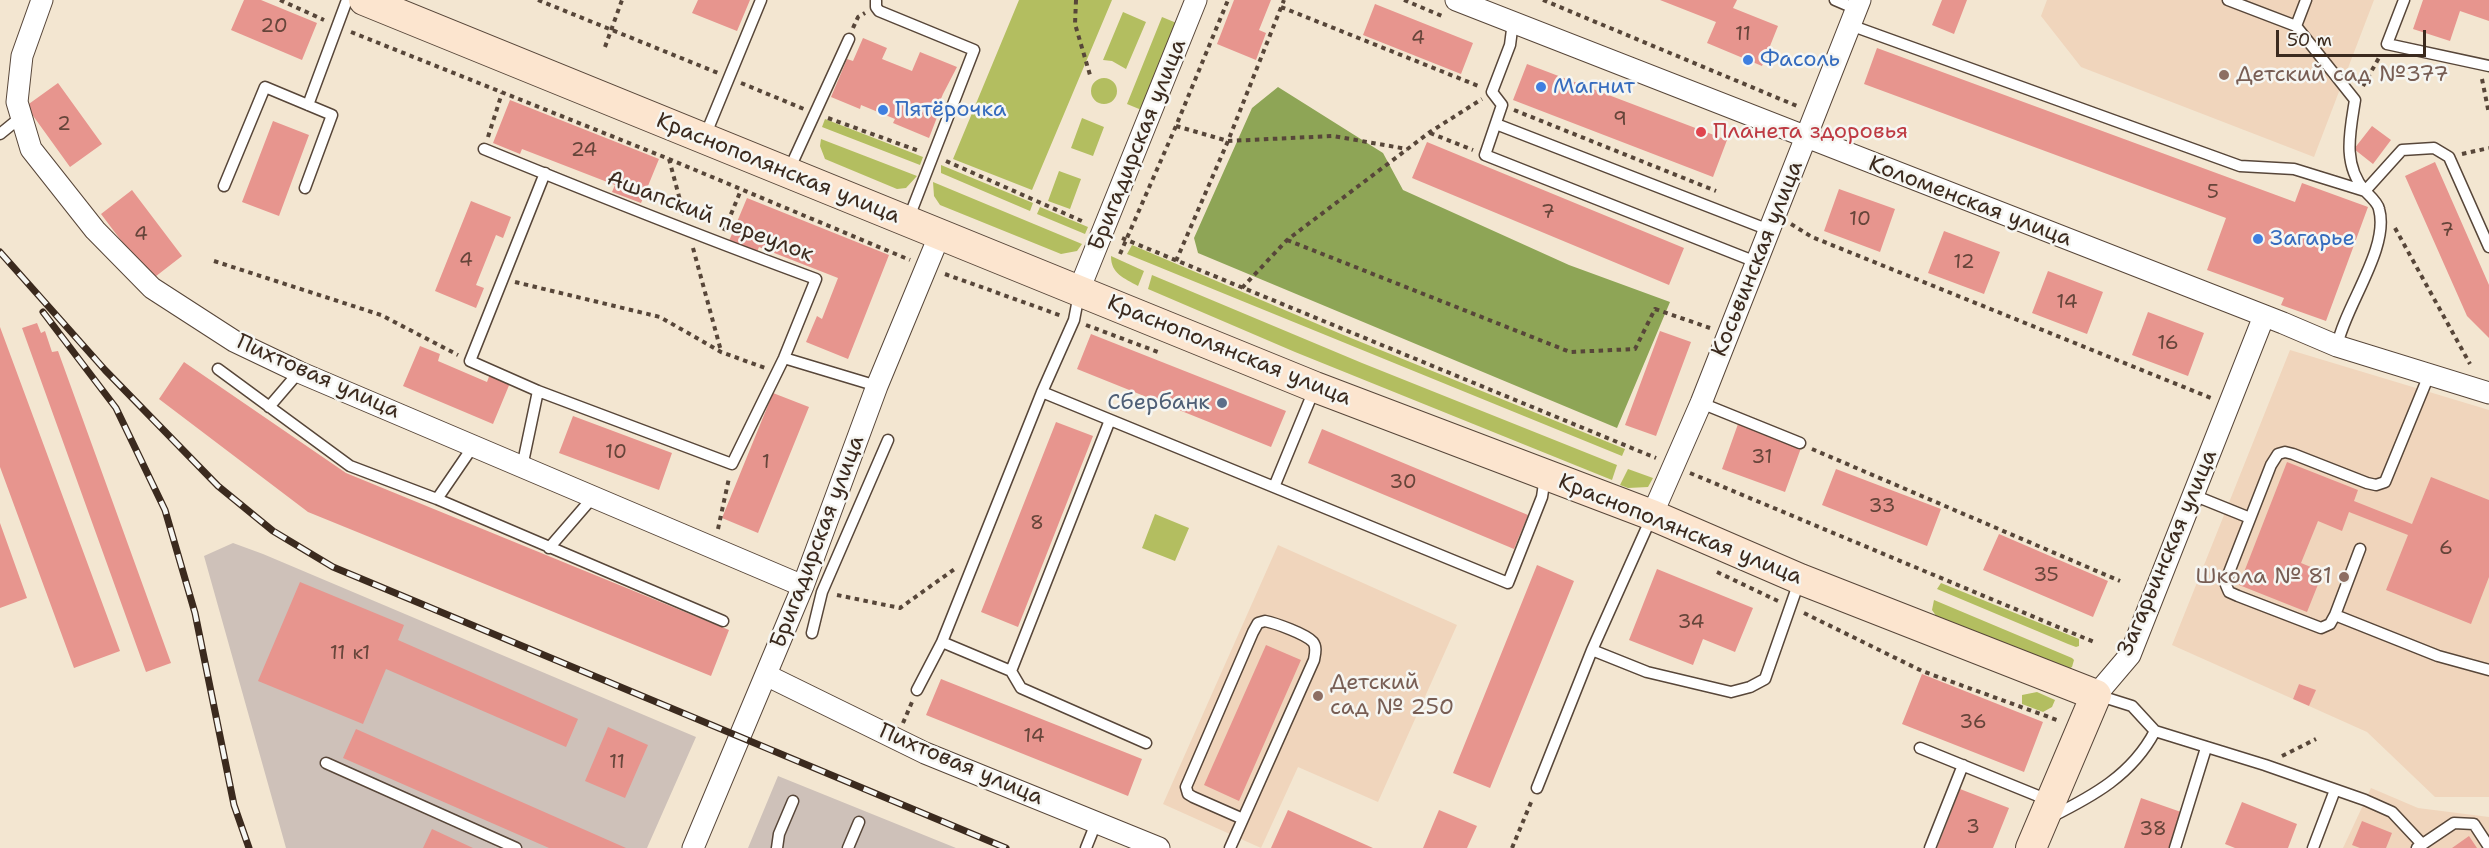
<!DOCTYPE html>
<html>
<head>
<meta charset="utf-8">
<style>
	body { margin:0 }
	#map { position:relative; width:2489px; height:848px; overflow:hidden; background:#f3e6d1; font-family:"Shantell Sans",sans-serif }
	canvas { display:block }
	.scale { position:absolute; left:2276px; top:30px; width:150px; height:27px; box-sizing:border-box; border:3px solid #3b2a1e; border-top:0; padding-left:8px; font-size:18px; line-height:21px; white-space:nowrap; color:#3b2a1e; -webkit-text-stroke:4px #f6f6f2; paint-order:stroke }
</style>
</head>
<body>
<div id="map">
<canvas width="2489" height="848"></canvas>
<div class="scale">50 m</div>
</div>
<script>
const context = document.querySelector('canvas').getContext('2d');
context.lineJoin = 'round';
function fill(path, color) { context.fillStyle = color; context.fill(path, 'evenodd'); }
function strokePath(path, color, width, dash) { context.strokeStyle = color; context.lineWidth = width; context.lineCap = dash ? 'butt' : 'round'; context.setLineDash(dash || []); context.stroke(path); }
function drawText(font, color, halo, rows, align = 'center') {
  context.font = font + ' "Shantell Sans",sans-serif'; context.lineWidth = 5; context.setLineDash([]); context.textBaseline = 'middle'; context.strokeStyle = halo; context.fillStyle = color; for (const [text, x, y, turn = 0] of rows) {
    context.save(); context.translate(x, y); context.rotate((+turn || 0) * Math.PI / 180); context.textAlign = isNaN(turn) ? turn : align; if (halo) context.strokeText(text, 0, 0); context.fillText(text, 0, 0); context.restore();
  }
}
const built = new Path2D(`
	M2047,0H2374L2314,157L2081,67L2041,16Z
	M2290,350L2489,410V797H2435L2367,732L2309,706L2315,690L2299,684L2293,699L2172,645Z
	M1278,545L1457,625L1378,802L1298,767L1261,848L1163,804Z
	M2371,788L2418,808L2489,817V848H2343Z`);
const industrial = new Path2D(`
	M233,543L263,554L696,737L647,848H286L204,556Z
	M778,776L956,848H748Z`);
const green = new Path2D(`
	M1019,0H1112L1032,190L953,159Z
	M1123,12L1146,22L1126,69L1112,61L1103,60Z
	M1162,17L1179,24L1144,111L1127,104Z
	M1091 91a13 13 0 1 1 26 0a13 13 0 1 1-26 0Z
	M1082,118L1104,127L1093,156L1071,148Z
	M825,119L923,157L920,165L822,127Z
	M821,139L917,176L906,188L897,189L825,159L820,146Z
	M941,165L1033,203L1030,211L941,173Z
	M1059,171L1081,179L1070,209L1048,201Z
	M933,182L1082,244L1077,251L1061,254L940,205L934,196Z
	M1040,207L1088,227L1085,234L1037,214Z
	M1132,245L1341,334L1625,449L1622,456L1127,254Z
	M1111,256L1144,271L1138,286C1124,278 1111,274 1111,256Z
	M1152,275L1362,363L1617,465L1612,480L1295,352L1148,289Z
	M1628,469L1653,478L1648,487L1628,488L1620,485Z
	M1155,514L1189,528L1175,561L1142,548Z
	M1941,583L2079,639V646L2076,647L2068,644L1937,589Z
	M1934,600L2072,658L2074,660L2072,667L2067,670L1939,620L1932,610Z
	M2037,692L2055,700L2052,707L2043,712L2022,704V695Z`);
const forest = new Path2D(`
	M1278,87L1383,153L1403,190L1569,265L1670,302L1617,428L1198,253L1194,238L1252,108Z`);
const building = new Path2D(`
	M244,0H261L317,23L302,60L231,30Z
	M698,0H750L737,31L692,13Z
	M1234,0H1271L1259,30L1266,33L1256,60L1217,44Z
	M1660,0H1737L1733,8L1778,26L1762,66L1707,43L1716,22Z
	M1942,0H1967L1954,34L1932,25Z
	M2423,0H2489V21L2460,11L2450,41L2413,29Z
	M1375,4L1473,43L1461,74L1363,35Z
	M863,38L887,48L882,59L912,71L920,52L957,67L943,94L938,106L941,107L929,138L893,123L895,119L861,105L860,109L831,97L847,59L853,61Z
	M1877,48L2295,202L2302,183L2368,207L2326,321L2281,305L2284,298L2207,270L2226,218L1864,84Z
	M1527,64L1727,140L1713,177L1513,100Z
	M58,83L102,144L70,167L26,106Z
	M510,100L659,159L641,203L612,192L615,185L522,149L520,154L493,143Z
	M273,121L309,135L279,216L242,202Z
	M2372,126L2391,140L2373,164L2354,149Z
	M1427,142L1684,248L1669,285L1412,178Z
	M2435,162L2489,285V338L2467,316L2405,176Z
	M1839,189L1895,209L1880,252L1824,231Z
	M132,190L182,256L151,280L101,214Z
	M747,198L889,255L848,359L806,342L817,316L822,319L838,278L759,247L757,252L729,241Z
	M471,201L511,217L503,238L496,235L476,285L484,288L476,308L435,291Z
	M1944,231L2000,252L1984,294L1928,273Z
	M2048,271L2103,292L2087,334L2032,313Z
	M2148,312L2204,333L2188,376L2132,355Z
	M37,323L41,333L45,331L52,352L58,351L171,663L146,672L22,328Z
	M0,327L120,651L74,668L0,467Z
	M1660,331L1691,342L1656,436L1625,425Z
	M1091,334L1286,411L1271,447L1077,369Z
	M420,346L440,354L438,361L487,382L490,374L510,383L493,424L403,386Z
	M184,362L346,473L729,630L711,676L308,512L159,399Z
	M773,393L809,407L758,533L722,518Z
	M573,416L672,453L659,490L559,453Z
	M1056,422L1093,436L1018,627L981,612Z
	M1738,424L1801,448L1785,492L1722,469Z
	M1322,429L1528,515L1514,549L1308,463Z
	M2287,462L2358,490L2354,501L2412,524L2431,477L2489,500V577L2471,624L2386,590L2408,535L2349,512L2342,531L2318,521L2301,563L2323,572L2307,612L2239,585Z
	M1836,469L1941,509L1927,546L1822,505Z
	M0,523L27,598L0,608Z
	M1999,534L2108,581L2093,617L1983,570Z
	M1537,565L1574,581L1490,788L1453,773Z
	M1657,569L1753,608L1735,652L1703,639L1693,665L1629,640Z
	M300,582L404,625L398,640L578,719L566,747L386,669L363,724L258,681Z
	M1266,645L1301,660L1239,801L1204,785Z
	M1922,674L2043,722L2024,772L1902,724Z
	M941,679L1142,759L1128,796L926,715Z
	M2299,684L2316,690L2309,706L2293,699Z
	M608,727L648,745L625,798L585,781Z
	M356,729L626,848H549L343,758Z
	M1960,789L2009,808L1993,848H1937Z
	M2141,798L2181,812L2169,848H2124Z
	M2242,802L2297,824L2288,848H2235L2225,844Z
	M1288,810L1373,848H1271Z
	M1439,810L1477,826L1467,848H1423Z
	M2362,821L2392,833L2386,848H2360L2352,845Z
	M432,829L473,848H423Z
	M2469,836L2477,848H2452Z`);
const path = new Path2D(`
	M280,0L324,20
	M538,0L718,73
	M1076,0L1075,24L1090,75
	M1404,0L1442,16
	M1543,0L1797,106
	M1281,7L1481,87
	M853,28L858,17L865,13
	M351,32L669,159L910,260
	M605,47L622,0
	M2482,79L2489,114
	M741,83L804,109
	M2363,86L2380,56
	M1514,110L1716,191
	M828,118L919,151
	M1176,126L1228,141L1333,136L1407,149
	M1430,133L1473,150
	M488,137L502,93
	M2462,154L2489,148
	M669,159L684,215
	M946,161L1084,222
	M1791,224L1812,237L2211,398
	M2395,228L2470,364
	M724,231L741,190
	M1122,238L1656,458
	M1287,240L1570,352L1635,349L1655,309L1710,328
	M693,248L721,351
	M1120,254L1176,126L1228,0
	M214,261L381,315L458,355
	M1176,261L1228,141L1284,0
	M945,274L1062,316
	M515,282L660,317L721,352L765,368
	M1242,288L1287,240L1430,132L1482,99
	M1086,325L1158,352
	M1812,449L2120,581
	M1690,473L2094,642
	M718,529L729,478
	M1717,572L1778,601
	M837,595L900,608L956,568
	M1804,613L1922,671L2057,720
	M903,723L912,702
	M2282,756L2316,739
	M1512,848L1532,800`);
const lane = new Path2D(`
	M1835,0L1856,9
	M2228,0L2296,26L2306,0
	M2404,0L2387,44L2489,66
	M876,1V7L879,11L974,50L908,220
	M1513,22L1510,45L1492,92L1502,105L1485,155L1756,262
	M1850,25L2240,166L2294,169L2365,191
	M2296,26L2355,100C2350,132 2342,164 2365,191
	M308,105L347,0
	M1496,124L1769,230
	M0,134L21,117
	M705,136L761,0
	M484,149C594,194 704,238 816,279L784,358L732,464L538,391L470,361L545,173
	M789,170L849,39
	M224,186L265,87L332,115L305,188
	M1079,294L1074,320L1042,392L942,642L1011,671L1021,688L1146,743
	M2337,346C2345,306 2390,248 2379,209C2378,203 2370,196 2365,191L2402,150L2434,148L2449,157L2489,247
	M784,358L877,386
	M218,369L350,466L437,499L723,621
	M1042,392L1274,487L1314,390
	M1701,403L1800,443
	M269,407L299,372
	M522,467L538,391
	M1274,487L1508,583L1542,497L1545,477
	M2193,495L2250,518
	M437,499L474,445
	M549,548L594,496
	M2360,549L2335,615L2330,624L2321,628L2238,596L2229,592L2226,585L2228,575L2271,465L2278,454L2285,452L2293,454L2367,483L2376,485L2385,482L2429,375
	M2335,615L2438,656L2489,670
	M812,633L822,592L888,440
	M1592,650L1647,672L1731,692L1750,687L1765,679L1800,579
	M1011,671L1110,420
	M917,690L942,642
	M2097,695L2132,706L2155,731L2265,765L2365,800L2392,812L2422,844
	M1920,748L2048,800
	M326,763L516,848
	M1537,788L1592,650L1652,516
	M2051,817C2093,796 2132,775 2155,731
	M777,848L779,834L793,801
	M848,848L859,822
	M1086,848L1096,823
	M1230,848L1314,660C1315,654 1317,647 1313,642C1306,634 1275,623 1265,621L1258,623L1253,632L1186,787L1188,794L1193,797L1243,819
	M1930,848L1963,765
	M2175,848L2206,748
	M2313,848L2335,790
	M2417,848L2454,823L2474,824L2489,847`);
const street = new Path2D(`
	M42,0L22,56L17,102L31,149L95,230L152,288L234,341L299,372L803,586
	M1456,0L2283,323L2337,346L2489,393
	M1079,290L1196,0
	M1652,515L1701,403L1860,0
	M766,675L925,753L1159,848
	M2096,695L2130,655L2264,316
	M693,848L803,586L877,386L940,234`);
const secondary = new Path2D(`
	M364,0L1315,387L1652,515L1800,579L2096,695L2031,848`);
const rail = new Path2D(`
	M0,252L105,370L218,486L273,531L333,567L1006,848
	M43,312L116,408L165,510L195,613L234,805L249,848`);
const markers = [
	[1748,60,6,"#3f7fe0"],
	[2224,75,6,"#8d6e63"],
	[1541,87,6,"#3f7fe0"],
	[883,110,6,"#3f7fe0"],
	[1701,132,6,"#e0444e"],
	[2258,239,6,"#3f7fe0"],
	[1222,403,6,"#5c6f8a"],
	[2344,577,6,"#8d6e63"],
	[1318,696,6,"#8d6e63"]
];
const numberNames = [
	["20",274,27],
	["11",1743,35],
	["4",1418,39],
	["9",1620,120],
	["2",64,125],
	["24",584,151],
	["5",2213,193],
	["7",1548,213],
	["10",1860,220],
	["7",2447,231],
	["4",141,235],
	["4",466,261],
	["12",1964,263],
	["14",2067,303],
	["16",2168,344],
	["10",616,453],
	["31",1762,458],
	["1",766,463],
	["30",1403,483],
	["33",1882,507],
	["8",1037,524],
	["6",2446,549],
	["35",2046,576],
	["34",1691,623],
	["11 к1",350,654],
	["36",1973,723],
	["14",1034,737],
	["11",617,763],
	["3",1973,828],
	["38",2153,830]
];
const shopNames = [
	["Фасоль",1760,60],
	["Магнит",1553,87],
	["Пятёрочка",895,110],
	["Загарье",2270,239]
];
const educationNames = [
	["Детский сад №377",2236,75],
	["Школа № 81",2332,577,"right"],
	["Детский",1330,683],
	["сад № 250",1330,708]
];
const healthNames = [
	["Планета здоровья",1713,132]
];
const streetNames = [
	["Бригадирская улица",1138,145,-68],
	["Краснополянская улица",778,169,22],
	["Коломенская улица",1970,202,21],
	["Ашапский переулок",710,217,21],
	["Косьвинская улица",1758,259,-68],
	["Краснополянская улица",1229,351,22],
	["Пихтовая улица",318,377,24],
	["Краснополянская улица",1680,530,22],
	["Бригадирская улица",818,542,-69],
	["Загарьинская улица",2168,553,-67],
	["Пихтовая улица",961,765,23]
];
const serviceNames = [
	["Сбербанк",1210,403]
];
fill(built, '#f0d5bc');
fill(industrial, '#cec1b9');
fill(green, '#b3be60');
fill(forest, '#8ea556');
fill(building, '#e7958e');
strokePath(lane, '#574639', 13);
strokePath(street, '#574639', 23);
strokePath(secondary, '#574639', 32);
strokePath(path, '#574639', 4, [4.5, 4.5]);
strokePath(lane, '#fff', 10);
strokePath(street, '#fff', 21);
strokePath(secondary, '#fce5cf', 30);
strokePath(rail, '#3b2a1e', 7);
strokePath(rail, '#f6f6f2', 4.5, [14]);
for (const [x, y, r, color] of markers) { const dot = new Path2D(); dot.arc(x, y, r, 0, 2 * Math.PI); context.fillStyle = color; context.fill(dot); strokePath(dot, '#f6f6f2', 2); }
drawText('20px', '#66453a', null, numberNames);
drawText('22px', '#366cbe', '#f6f6f2', shopNames, 'left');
drawText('22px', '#785e54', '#f6f6f2', educationNames, 'left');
drawText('22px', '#be3a42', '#f6f6f2', healthNames, 'left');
drawText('22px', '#3b2a1e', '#f6f6f2', streetNames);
drawText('22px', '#4e5e75', '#f6f6f2', serviceNames, 'right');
</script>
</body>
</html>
